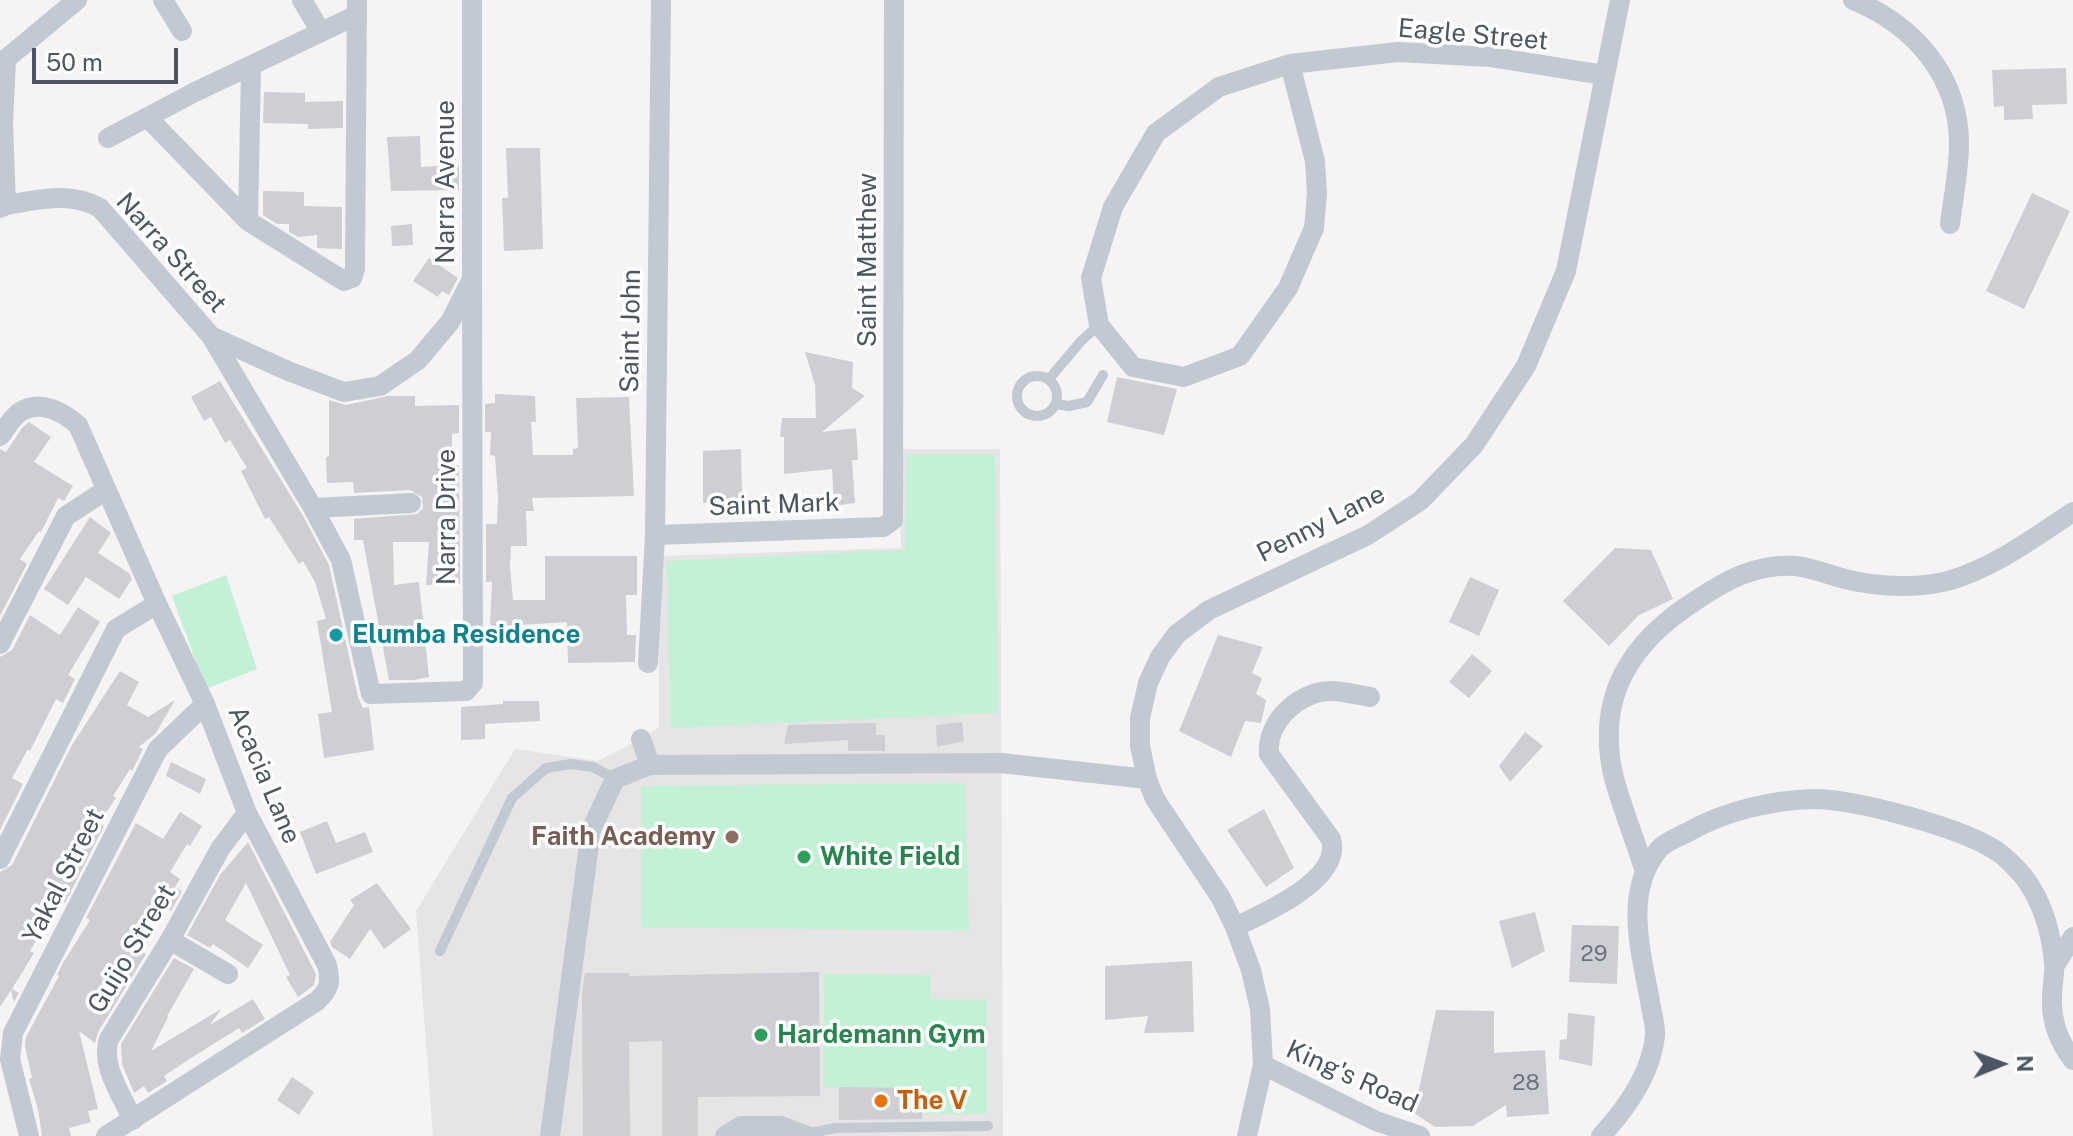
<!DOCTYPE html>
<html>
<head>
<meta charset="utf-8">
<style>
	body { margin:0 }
	#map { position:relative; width:2073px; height:1136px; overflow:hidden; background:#f5f3f3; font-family:"Public Sans",sans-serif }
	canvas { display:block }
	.north { position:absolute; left:1961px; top:1024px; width:80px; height:80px; -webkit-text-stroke:6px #fff; paint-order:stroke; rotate:89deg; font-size:22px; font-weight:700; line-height:32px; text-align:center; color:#4a5661 }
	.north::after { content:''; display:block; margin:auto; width:28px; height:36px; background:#4a5661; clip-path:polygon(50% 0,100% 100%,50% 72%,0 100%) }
	.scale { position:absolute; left:32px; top:48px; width:146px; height:36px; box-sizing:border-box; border:4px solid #4a5661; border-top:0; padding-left:10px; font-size:24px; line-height:28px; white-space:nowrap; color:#4a5661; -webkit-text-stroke:6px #fff; paint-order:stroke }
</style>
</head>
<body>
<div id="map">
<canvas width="2073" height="1136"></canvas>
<div class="north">N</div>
<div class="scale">50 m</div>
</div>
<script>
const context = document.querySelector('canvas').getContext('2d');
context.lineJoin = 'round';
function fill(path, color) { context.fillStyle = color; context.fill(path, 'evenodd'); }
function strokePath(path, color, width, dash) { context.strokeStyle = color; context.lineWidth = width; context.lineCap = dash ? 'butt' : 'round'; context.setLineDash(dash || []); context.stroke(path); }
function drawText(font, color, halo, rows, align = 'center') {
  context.font = font + ' "Public Sans",sans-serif'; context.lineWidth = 7; context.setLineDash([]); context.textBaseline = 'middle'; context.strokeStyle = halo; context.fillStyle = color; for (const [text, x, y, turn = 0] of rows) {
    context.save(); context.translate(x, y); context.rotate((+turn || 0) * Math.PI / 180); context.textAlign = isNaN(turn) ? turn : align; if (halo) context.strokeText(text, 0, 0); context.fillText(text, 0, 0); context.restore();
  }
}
const education = new Path2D(`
	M900,449H1000L1003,1136H433L416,911L515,749L598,761L641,739L659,727V556L901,548Z`);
const green = new Path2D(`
	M907,454H995L998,713L670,728L667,561L905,550Z
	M226,575L257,669L206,689L172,596Z
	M965,783L969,931L641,927V786Z
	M824,974L931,975V999L987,1000V1114H923L922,1088L823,1087Z`);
const building = new Path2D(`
	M2066,68L2067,104L2032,105L2033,119L2004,120V106L1994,107L1992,70Z
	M264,92L305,93V102L343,101V128L308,129V124L263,123Z
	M420,136L421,167L459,165V190L391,191L387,137Z
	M506,148H540L543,249L504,251L502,198H508Z
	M263,191L304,192V206L342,207V249L317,248V235L298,237L289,232V224H277L263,215Z
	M2032,193L2070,211L2024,309L1986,291Z
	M412,224L413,245L392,246L391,226Z
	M429,258L458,278L449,295L442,291L438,297L413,281Z
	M805,352L853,362L852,388L865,396L822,432L856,428L858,460H852L855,503L834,506L832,469L784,474V437H780L782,418H816L815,385Z
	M1117,377L1177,389L1164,435L1107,422Z
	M220,381L302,514L329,565L358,697L363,708L369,707L374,750L324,758L318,714L332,712L317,621L326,619L315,582L303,561L299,564L269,517L265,519L241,471L247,468L230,440L225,443L211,417L204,421L191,397Z
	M495,394L535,396L536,422H531L533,455H573V449L578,448L576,398L629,397L634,496L532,498L534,511H526L527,546H511L510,567L513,600H545V556H637V595H626L627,635H636L635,662L568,663L567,622L490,627L492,582H486V524H497L498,496L495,456L490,455L491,432H485V404L495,403Z
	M388,396H415V406L459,405V433L452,434V465H459L460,584L426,585L429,542H393L394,585L419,582L429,677L414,680H389L363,540H354V519L417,514L423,508L422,497L410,490L354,493L353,482L327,483L326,457L329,456V400L346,405Z
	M29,422L51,437L34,462L73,486L64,501L58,498L41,532L39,531L20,559L27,564L0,616V449L6,452L22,428Z
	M741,449L742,499L703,503V451Z
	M90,517L111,533L98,553L129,573L132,579L119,599L86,577L68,605L44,589Z
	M1615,548L1651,550L1673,599L1639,615L1609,646L1563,601Z
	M1470,577L1499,590L1479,636L1449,622Z
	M78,607L100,622L68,675L75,679L63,703L56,699L30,751L28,749L12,778L23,784L0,830V657L12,650L30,615L60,635Z
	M1218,635L1263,647L1252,673L1262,678L1256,694L1266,700L1261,723L1245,721L1231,757L1179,731Z
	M1472,654L1492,671L1469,698L1449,682Z
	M120,671L139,682L127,705L148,717L175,700L156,733L139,747L143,749L132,771L130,769L113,796L116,798L99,823L104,826L65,903L59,900L30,951L34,953L12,989L19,993L14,1002L11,990L0,1007V872L12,865L72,745Z
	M503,701H539L540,721L485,724V739L461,740V707L503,704Z
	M962,722L964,741L937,747L936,725Z
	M876,723V735H885V751H848V740L784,744L788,725Z
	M1525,732L1543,746L1510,782L1499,766Z
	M171,762L206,779L200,794L166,776Z
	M1264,809L1294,868L1266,887L1227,830Z
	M180,812L202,826L190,846L187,844L170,872L180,879L175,887L182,891L171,911L164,907L148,933L152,935L142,951L146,954L98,1032L95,1043L79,1031L98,1109L88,1111L91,1122L69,1128L71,1136H42L38,1109L29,1079L32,1078L25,1046L26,1037L59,976L57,975L63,963L90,920L86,918L136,823L163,839Z
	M327,821L336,843L365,832L373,852L316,874L300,832Z
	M248,842L316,974L314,985L298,997L286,977L290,975L246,883L225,920L263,945L248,968L213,944L210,948L187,935L220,875Z
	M377,883L411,929L384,949L370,929L350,959L332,947L330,942L354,905L350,900Z
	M1535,912L1545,951L1512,968L1499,921Z
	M1572,925L1619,926L1617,984L1569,982Z
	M174,958L194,969L167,1016L168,1017L151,1051L221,1009L210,1025L253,999L265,1019L242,1033L239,1028L188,1060L164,1076L167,1081L148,1093L144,1086L134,1093L122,1064L121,1044Z
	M1192,961L1194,1032L1144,1033L1148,1016L1105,1020V966Z
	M819,972L820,1096L698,1097V1136H662V1041L629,1042L630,1136H583L582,995L585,973H629V976Z
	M1436,1010L1494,1011V1053L1545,1050L1549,1114L1507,1117L1506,1105L1473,1126L1435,1127L1414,1113Z
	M1568,1013L1595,1016L1592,1066L1559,1059L1560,1040L1567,1039Z
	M292,1077L314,1092L299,1115L277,1100Z
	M839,1087L923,1088L922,1119L839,1120Z`);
const lane = new Path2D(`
	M1017 396a20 20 0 1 1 40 0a20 20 0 1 1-40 0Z
	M1049,379L1082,340L1099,325
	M1056,404L1069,406L1087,402L1103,375
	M440,951L512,798L546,768L571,764L593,767L615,779
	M806,1134L835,1128L988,1126`);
const street = new Path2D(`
	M163,0L182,31
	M302,0L321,32
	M1853,0C1914,25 1959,76 1959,144C1959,171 1953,198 1950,224
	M0,64L77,0
	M1290,64L1315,161L1317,193L1314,228L1288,288L1240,356L1184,377L1133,367L1099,325L1091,278L1113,207L1156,133L1219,87L1290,64L1398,52L1491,57L1604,75
	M148,118L248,221L251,66
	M108,138L195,92L357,15
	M6,205L3,123L6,59
	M0,208L6,205C38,200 70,191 100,208L211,336L313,508L341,560L371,694L466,691L473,683L472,279
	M248,221L344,281L352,278L355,269L357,0
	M211,336L288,371L344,392L380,386L418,360L450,322L472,279V0
	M0,436C6,429 12,417 20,412C40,399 63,412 78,425L157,604L205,704L247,813L327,965C331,982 330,989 317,1001L106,1136
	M313,508L411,503
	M655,535L883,527L893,520L894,0
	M0,644L66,516L106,490
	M648,663L655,535L661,0
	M641,739L650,765
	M0,859L116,629L157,604
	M1645,872C1635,839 1621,806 1613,774C1596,696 1631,642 1695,601C1726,580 1757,563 1796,566C1813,568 1832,576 1849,580C1881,587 1920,589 1951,580C1995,567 2035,537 2073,512
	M1235,927C1265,913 1343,879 1331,839L1269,754C1266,722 1299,691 1331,691C1343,691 1357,695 1370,697
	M170,940L228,974
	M2055,965L2073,937
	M1263,1065L1376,1121L1420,1136
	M133,1120C122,1096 100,1065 109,1039L170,940L220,849L247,813
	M29,1136L10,1059L13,1033L158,749L205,704
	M550,1136L591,830L615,779L650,765L1001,763L1147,779
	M725,1136L741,1126H781L807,1136
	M1247,1136L1263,1065L1260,1009L1251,970L1235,927L1221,898L1155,799L1147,779L1140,746V718L1148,683L1160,657L1177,634L1209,610L1368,535L1420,501L1474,445L1526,366L1566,271L1620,0
	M1601,1136C1626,1109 1651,1075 1655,1036C1656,1025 1651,1011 1650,1001C1641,952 1623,891 1659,849C1666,841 1681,836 1690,831C1725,811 1773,800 1813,799C1855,799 1964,828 1998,852C2007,858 2017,869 2024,877C2042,901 2051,932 2054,962C2055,974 2052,986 2052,998C2051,1021 2059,1042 2073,1060`);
const markers = [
	[336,635,8,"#0f9aa8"],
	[732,837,8,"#8d6e63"],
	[804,857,8,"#2e9e5b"],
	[761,1035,8,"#2e9e5b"],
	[881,1101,8,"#e8710a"]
];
const numberNames = [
	["29",1594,954],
	["28",1526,1083]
];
const streetNames = [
	["Eagle Street",1473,35,5],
	["Narra Avenue",446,182,-90],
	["Narra Street",171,253,48],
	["Saint Matthew",868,260,-90],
	["Saint John",631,331,-89],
	["Saint Mark",774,505,-2],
	["Narra Drive",447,517,-90],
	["Penny Lane",1321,524,-27],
	["Acacia Lane",264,775,67],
	["Yakal Street",64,876,-63],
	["Guijo Street",132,949,-59],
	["King's Road",1352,1077,24]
];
const cultureNames = [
	["Elumba Residence",352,635]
];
const educationNames = [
	["Faith Academy",716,837]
];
const leisureNames = [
	["White Field",820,857],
	["Hardemann Gym",777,1035]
];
const foodNames = [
	["The V",897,1101]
];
fill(education, '#e6e4e5');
fill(green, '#c3f1d5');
fill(building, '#cdcfd5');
strokePath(lane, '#c1cad2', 10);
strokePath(street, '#c1cad2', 20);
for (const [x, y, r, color] of markers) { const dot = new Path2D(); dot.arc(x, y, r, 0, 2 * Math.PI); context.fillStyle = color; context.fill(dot); strokePath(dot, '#fff', 3); }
drawText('22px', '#6b747e', null, numberNames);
drawText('26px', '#4a5661', '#fff', streetNames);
drawText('bold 26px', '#0d838f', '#fff', cultureNames, 'left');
drawText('bold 26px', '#785e54', '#fff', educationNames, 'right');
drawText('bold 26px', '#27864d', '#fff', leisureNames, 'left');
drawText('bold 26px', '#c56008', '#fff', foodNames, 'left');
</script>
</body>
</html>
